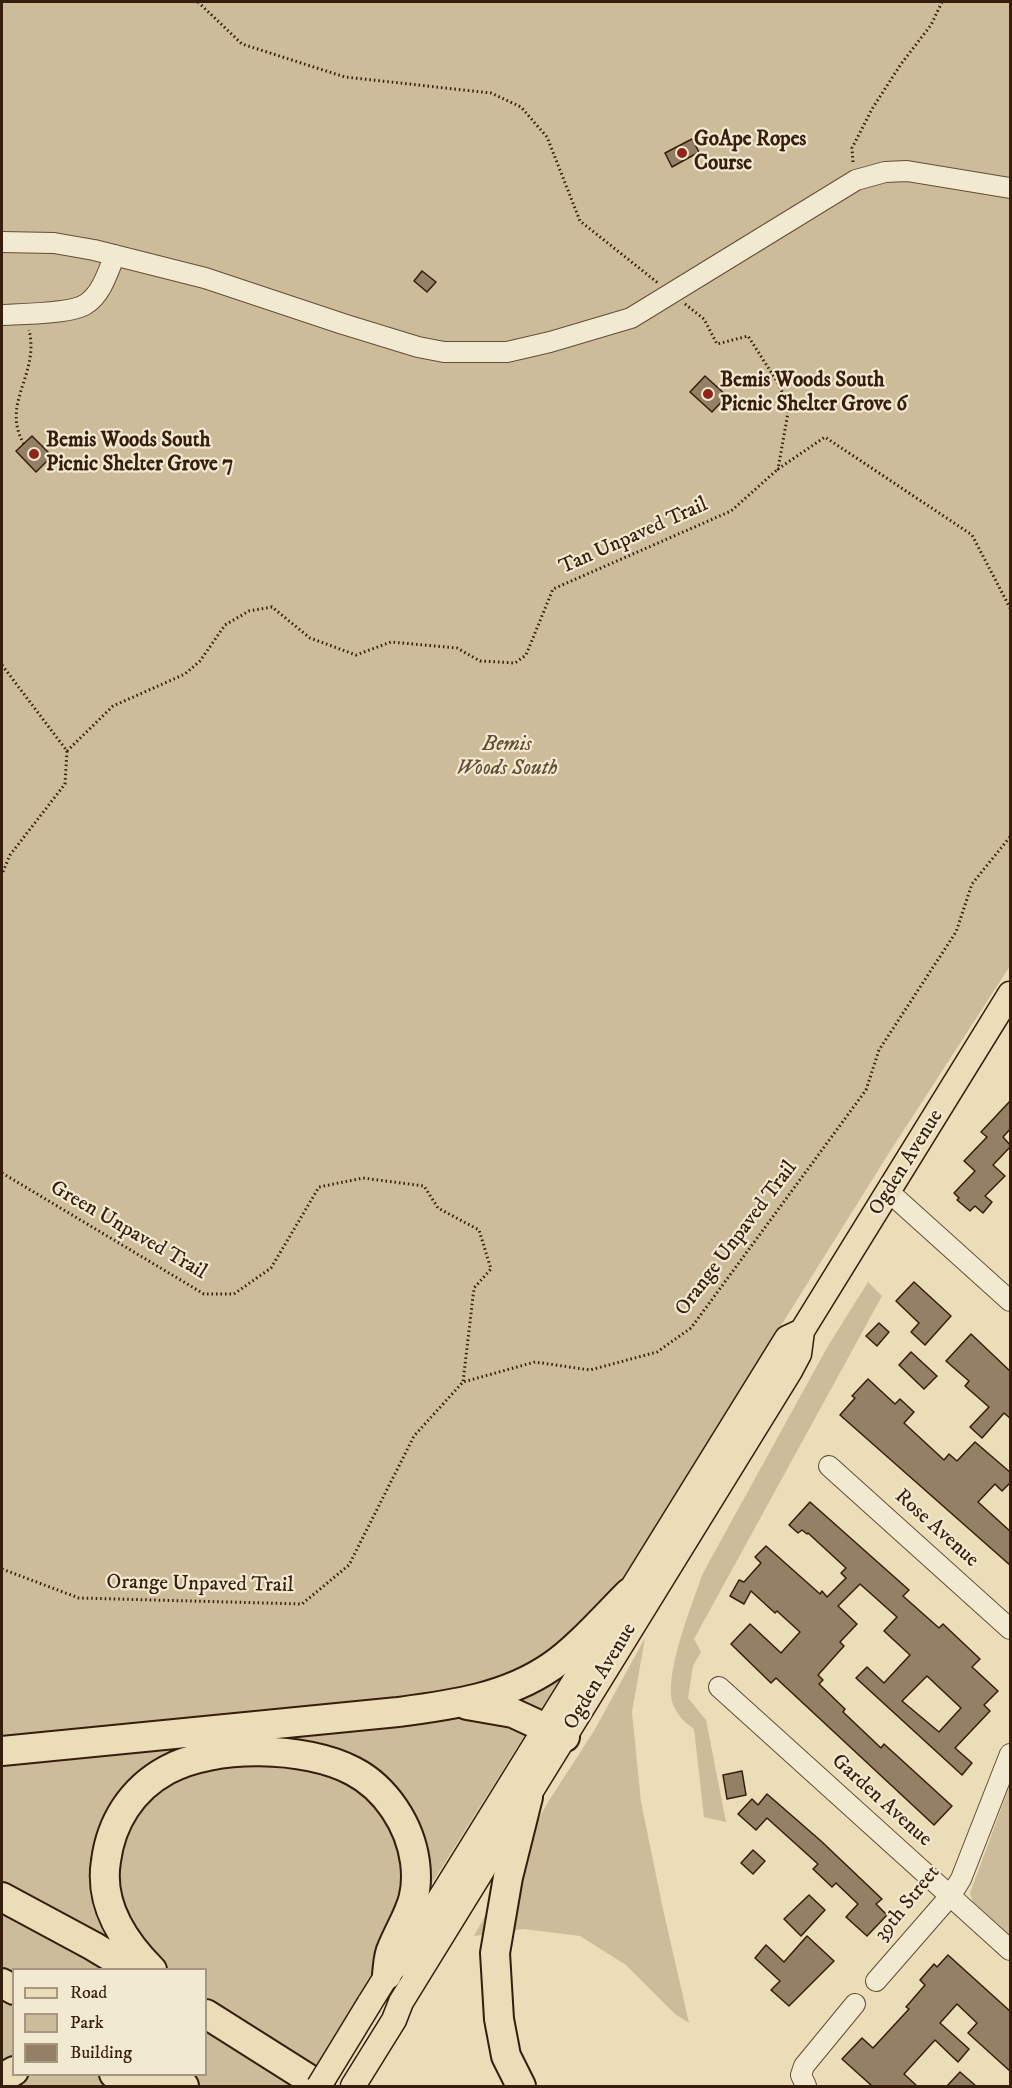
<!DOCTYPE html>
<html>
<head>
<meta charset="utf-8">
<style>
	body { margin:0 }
	#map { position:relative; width:1012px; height:2088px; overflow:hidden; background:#eaddb7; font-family:"IM FELL DW Pica",serif }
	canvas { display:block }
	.frame { position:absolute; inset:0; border:3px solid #371d0c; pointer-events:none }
	.legend { position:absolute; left:12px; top:1968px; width:195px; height:108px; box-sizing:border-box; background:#f1e9d0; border:2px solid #a79782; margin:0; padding:8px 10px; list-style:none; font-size:18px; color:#371d0c }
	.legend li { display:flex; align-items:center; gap:12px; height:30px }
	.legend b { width:30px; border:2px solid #a79782 }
</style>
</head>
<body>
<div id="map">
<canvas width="1012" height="2088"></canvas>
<div class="frame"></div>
<ul class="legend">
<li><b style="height:8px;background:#eaddb7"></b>Road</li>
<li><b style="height:16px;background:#ccbc9a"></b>Park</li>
<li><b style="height:16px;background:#948165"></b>Building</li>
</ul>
</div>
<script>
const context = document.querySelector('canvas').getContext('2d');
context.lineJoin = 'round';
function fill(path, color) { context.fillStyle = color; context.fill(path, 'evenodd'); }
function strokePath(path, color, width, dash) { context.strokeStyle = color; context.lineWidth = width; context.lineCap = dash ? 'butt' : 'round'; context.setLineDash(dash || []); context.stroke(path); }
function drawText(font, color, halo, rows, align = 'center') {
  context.font = font + ' "IM FELL DW Pica",serif'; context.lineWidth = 4.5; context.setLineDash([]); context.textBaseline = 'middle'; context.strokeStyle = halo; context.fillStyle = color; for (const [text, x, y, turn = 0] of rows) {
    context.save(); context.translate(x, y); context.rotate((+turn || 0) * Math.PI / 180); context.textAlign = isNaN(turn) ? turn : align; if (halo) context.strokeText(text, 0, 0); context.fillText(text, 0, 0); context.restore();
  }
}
const green = new Path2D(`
	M2,2H1010V966L889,1153L305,2086H2ZM14,1970H206V2074H14Z
	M868,1282L882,1296L694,1639L701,1652L693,1666L688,1698L706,1720L726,1822L704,1817L694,1729C683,1722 672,1709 671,1696C669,1661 691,1607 703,1573L828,1346Z
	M645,1638L632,1712L641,1802L663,1909L689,2023L675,2014L626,1965L580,1936L523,1929L474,1936L548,1802L594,1731Z
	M1010,1785V1937L973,1902L970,1893Z`);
const building = new Path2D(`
	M692,139L699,152L672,167L665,153Z
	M422,271L436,282L427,292L414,281Z
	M705,376L727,396L712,412L690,392Z
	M32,436L52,456L36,472L16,451Z
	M1011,1100V1128L1003,1137L1011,1146L993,1165L1005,1176L985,1196L992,1202L983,1213L975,1206L970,1211L957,1200L959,1198L954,1193L975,1171L964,1161L987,1137L981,1132Z
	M914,1282L951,1316L925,1345L911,1332L919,1323L896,1301Z
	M879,1323L889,1332L877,1346L866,1336Z
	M971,1334L1011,1372V1419L1004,1413L982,1438L970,1427L989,1407L965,1386L969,1381L946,1361Z
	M911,1352L937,1376L924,1389L899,1365Z
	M868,1379L895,1404L900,1399L914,1412L904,1423L944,1460L949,1454L957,1461L975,1442L1011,1473V1482L1002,1491L995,1484L978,1502L1011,1532V1566L840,1415L855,1398L852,1396Z
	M810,1502L909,1590L903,1596L939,1628L943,1624L980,1659L972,1667L998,1691L984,1705L990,1711L955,1748L972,1763L962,1775L856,1678L867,1667L884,1683L910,1655L884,1631L897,1617L860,1584L838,1606L857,1624L840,1642L844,1646L818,1675L823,1680L819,1684L845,1709L843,1712L881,1748L884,1744L952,1806L934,1825L776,1678L771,1683L731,1644L750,1624L781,1653L800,1632L777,1611L775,1613L751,1591L744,1604L730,1596L739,1580L744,1582L761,1563L755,1557L766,1546L820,1594L822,1591L827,1597L846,1578L841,1573L846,1568L808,1533L807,1534L802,1530L798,1533L789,1525ZM927,1676L961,1708L939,1732L902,1701Z
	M742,1771L746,1795L727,1799L723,1775Z
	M767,1794L821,1841L882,1899L876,1904L887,1915L867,1936L846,1917L858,1904L836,1883L832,1887L813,1869L818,1864L767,1818L756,1830L738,1814L752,1799L758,1805Z
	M753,1850L765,1861L753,1874L741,1863Z
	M809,1895L825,1910L801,1936L784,1919Z
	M807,1936L834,1961L789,2006L771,1990L780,1981L755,1958L766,1945L784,1962Z
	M948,1955L1011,2012V2072L968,2033L977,2023L957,2004L940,2023L969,2049L958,2062L935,2040L904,2074L917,2086H872L842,2059L862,2038L873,2048L909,2009L906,2007L925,1985L920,1980L934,1964L937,1967Z
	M960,2072L976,2086H947Z`);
const path = new Path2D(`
	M198,2L242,44L345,77L491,93L521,107L547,137L580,221L658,283
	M853,162L852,148L872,109L901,64L931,25L942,2
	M685,304L704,319L717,344L748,336L778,383L789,407L778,469L825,437L972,535L1010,608
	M24,444C0,403 40,375 29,330
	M2,665L67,751L65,784L10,855L2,874
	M67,751L113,706L185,674L200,661L225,625L249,611L272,607L310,638L356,655L391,642L457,648L480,661L515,663L526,655L553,589L731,511L778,469
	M2,1173L204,1294H234L271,1268L319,1187L363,1178L424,1186L438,1208L479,1230L491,1269L474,1288L463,1382
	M2,1569L79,1598L302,1604L349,1565L414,1436L463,1382L535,1362L590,1370L657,1352L691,1328L866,1090L879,1050L956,932L972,884L1010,837`);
const minor = new Path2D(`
	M2,242L54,243L94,250L205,278L343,324L418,347L444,352H507L550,342L631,318L856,180L885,172L907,171L1010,188
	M2,315C20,314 72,314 86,304C102,294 108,271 115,255
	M889,1192L1010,1301
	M829,1466L1010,1629
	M719,1687L1010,1950
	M876,1981L951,1895L961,1879L1010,1754
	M806,2086L801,2075L804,2066L855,2004`);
const major = new Path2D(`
	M369,2004L387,1975L403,1958L787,1338L802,1331
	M353,2086L394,2020L401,2002L790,1371L799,1354L802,1331L1010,994`);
const highway = new Path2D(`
	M467,1705L513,1713L565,1737
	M2,1751L398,1712C451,1705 506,1698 552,1666C577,1649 606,1616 629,1593
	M2,1897L93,1946L133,1970
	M152,1970C123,1941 99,1903 106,1861C111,1822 132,1789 167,1770C214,1744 306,1746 353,1771C386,1788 410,1825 415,1862C420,1901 406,1915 392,1948C388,1956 388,1966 387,1975
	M2,1983L14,1990
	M206,2014L320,2086
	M114,2074L140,2086
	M163,2074L184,2086
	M2,2078L14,2071
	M521,2086L506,2056L499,2019L495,1953L508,1877L528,1797`);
const majorBridge = new Path2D(`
	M319,2086L369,2004`);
const markers = [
	[682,153,6,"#8f2418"],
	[708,394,6,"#8f2418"],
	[34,454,6,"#8f2418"]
];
const poiNames = [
	["GoApe Ropes",694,141],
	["Course",694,165],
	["Bemis Woods South",720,382],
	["Picnic Shelter Grove 6",720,406],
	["Bemis Woods South",46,442],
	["Picnic Shelter Grove 7",46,466]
];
const streetNames = [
	["Tan Unpaved Trail",634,537,-24],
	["Ogden Avenue",907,1163,-58],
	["Green Unpaved Trail",128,1231,30],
	["Orange Unpaved Trail",737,1239,-53],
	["Rose Avenue",936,1529,42],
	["Orange Unpaved Trail",200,1585,1],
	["Ogden Avenue",601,1677,-59],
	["Garden Avenue",881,1801,42],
	["39th Street",908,1904,-51]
];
const parkNames = [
	["Bemis",507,746],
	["Woods South",507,770]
];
fill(green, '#ccbc9a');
fill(building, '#948165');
strokePath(building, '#371d0c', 1.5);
strokePath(minor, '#644d37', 22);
strokePath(major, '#371d0c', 27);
strokePath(highway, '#371d0c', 32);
strokePath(path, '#371d0c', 3, [1.5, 3]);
strokePath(minor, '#f1e9d0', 20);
strokePath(major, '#eaddb7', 24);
strokePath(highway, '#eaddb7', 28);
strokePath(majorBridge, '#371d0c', 27, []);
strokePath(majorBridge, '#eaddb7', 24);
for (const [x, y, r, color] of markers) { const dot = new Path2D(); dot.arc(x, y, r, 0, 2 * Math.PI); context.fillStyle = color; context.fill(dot); strokePath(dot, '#f1e9d0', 2); }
drawText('bold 21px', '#371d0c', '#f1e9d0', poiNames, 'left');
drawText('21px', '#371d0c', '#f1e9d0', streetNames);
drawText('italic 21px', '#644d37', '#f1e9d0', parkNames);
</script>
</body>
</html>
